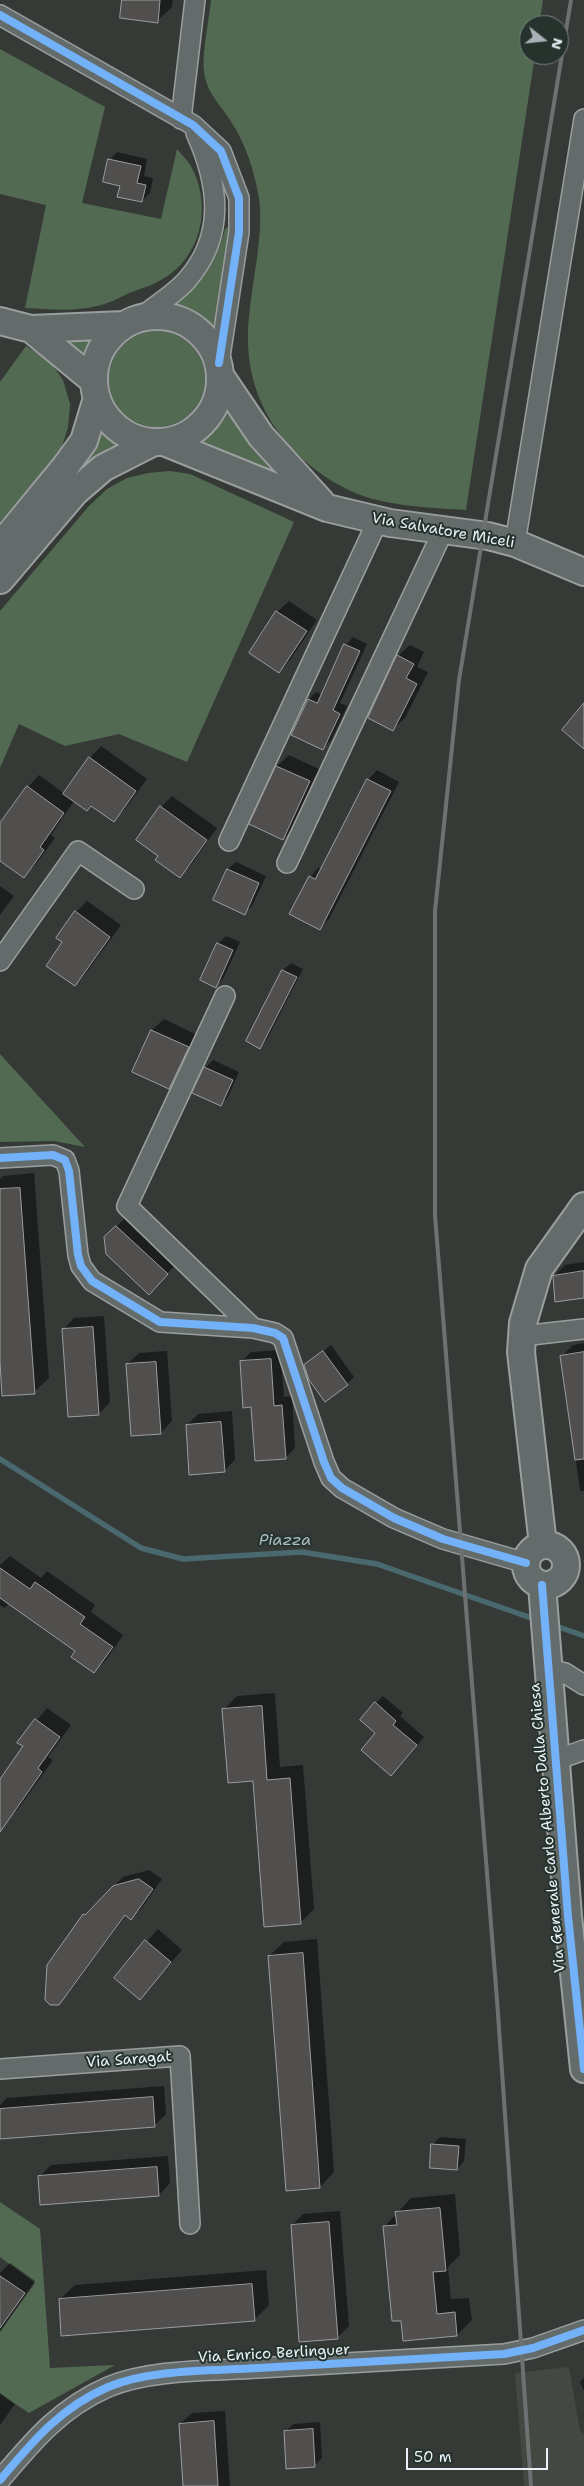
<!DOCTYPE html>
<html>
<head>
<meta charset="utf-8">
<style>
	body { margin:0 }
	#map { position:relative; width:584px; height:2486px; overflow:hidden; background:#363a37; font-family:"Shantell Sans",sans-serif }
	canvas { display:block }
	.north { position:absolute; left:519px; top:15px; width:50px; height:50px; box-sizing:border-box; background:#26332d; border:1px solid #747f7e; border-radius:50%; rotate:106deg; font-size:14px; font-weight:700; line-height:20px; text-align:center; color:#e8f1f8 }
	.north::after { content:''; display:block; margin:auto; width:18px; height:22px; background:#aab1b4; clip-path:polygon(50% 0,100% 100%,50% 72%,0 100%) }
	.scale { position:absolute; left:406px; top:2448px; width:142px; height:22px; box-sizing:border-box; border:2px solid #e8f1f8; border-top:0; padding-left:6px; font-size:15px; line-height:18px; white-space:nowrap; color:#e8f1f8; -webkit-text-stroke:4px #26332d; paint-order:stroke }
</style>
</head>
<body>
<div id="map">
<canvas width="584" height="2486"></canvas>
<div class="north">N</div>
<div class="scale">50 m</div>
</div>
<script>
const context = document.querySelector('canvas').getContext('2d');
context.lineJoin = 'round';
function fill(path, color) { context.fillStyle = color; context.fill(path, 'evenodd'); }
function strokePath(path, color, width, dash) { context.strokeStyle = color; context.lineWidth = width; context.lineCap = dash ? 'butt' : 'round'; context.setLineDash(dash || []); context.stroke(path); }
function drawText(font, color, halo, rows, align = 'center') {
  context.font = font + ' "Shantell Sans",sans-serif'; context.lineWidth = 4; context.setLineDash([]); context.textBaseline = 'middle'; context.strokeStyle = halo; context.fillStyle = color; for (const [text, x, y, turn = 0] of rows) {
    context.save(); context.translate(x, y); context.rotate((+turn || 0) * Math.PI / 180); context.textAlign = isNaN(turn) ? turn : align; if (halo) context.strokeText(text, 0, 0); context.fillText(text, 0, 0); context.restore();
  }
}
const built = new Path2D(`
	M569,2367L580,2431L584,2434V2486H524L515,2373Z`);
const green = new Path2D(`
	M211,0H543L539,25H529V55H535L466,510C432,508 382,506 351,491C290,462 247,406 248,337C248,294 265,239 259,198C254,170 246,144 230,120C220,104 206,92 204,71C202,53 209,20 211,0Z
	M0,49L105,107L82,203L161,219L177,149C183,156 190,163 193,170C212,209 200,259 161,280C151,286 139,289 129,293C119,298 108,304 97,306C73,312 49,309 25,308L46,205L0,194Z
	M229,226L230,230L215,339C202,321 185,313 163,310C194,286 215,267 225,229Z
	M109 379a48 48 0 1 1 96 0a48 48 0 1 1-96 0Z
	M103,332L97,341L89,364L61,339Z
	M26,346L50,361L63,380L70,404L68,427L61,450L0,522V382Z
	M224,401L253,448L280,480L192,440L213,423Z
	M100,418L109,429L131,444L70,482Z
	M170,471L190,474L294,522L187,762L119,734L65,746L19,724L0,768V611L89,506L107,489L127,478L148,473Z
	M0,1054L85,1147L54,1141L0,1142Z
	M0,2202L40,2229L50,2368L115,2365L29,2413L0,2394V2332L35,2283L0,2257Z`);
const shadow = new Path2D(`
	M123,0H173L172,7L157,21Z
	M117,152L147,159L144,176L153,178L150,193L142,201L121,185L110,160Z
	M289,601L317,620L290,660L279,671L277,612Z
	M353,637L367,644L340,703L347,706L331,740L323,748L309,699L316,692L323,695L346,645Z
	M410,645L424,652L417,667L428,672L405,718L393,729L398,656Z
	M101,746L147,779L125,809L114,820L92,805L74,801L51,835L55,838L35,865L24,876L0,859V825L28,787L39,775L65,794L90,758Z
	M289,755L321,770L295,827L283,838L251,823L277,766Z
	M377,770L399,782L329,919L320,928L310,877L319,867L322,869L368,780Z
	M172,796L217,828L191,865L180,876L160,855L161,807Z
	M236,862L266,876L252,906L244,913L214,899L228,869Z
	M0,886L14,896L0,915Z
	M87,901L121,925L86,973L75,985L64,942L76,912Z
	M226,936L240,942L223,979L216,986L218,944Z
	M291,963L303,969L267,1039L260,1047L247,1041L283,970Z
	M164,1019L199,1036L180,1076L169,1088L133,1071L152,1030Z
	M213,1060L239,1072L228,1097L221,1104L205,1068Z
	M34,1173L49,1378L34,1392L0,1345V1179L3,1176Z
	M128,1215L178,1262L160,1282L105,1238Z
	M584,1262V1297L554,1276L565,1265Z
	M104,1316L110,1402L99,1414L63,1330L74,1318Z
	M584,1343V1491H580L562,1356L573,1345Z
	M331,1345L354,1377L347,1384L305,1366Z
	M280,1350L284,1397L292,1396L295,1448L286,1457L252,1406L241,1362L251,1352Z
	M167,1351L172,1421L161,1433L127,1364L139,1353Z
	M232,1411L235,1460L224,1471L187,1425L198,1414Z
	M10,1556L41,1578L47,1571L95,1605L91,1612L123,1635L106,1660L94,1672L77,1651L10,1603L4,1608L0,1605V1565Z
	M275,1693L280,1767L303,1765L314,1909L300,1923L254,1780L223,1710L237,1696Z
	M383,1696L403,1713L400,1716L424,1737L399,1767L377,1733L376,1703Z
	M47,1708L71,1725L48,1757L53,1760L18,1809L0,1825V1781L24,1746L19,1742Z
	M149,1870L162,1879L141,1909L131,1918L126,1915L68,1994L58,2003L84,1915L123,1877Z
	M158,1929L182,1950L140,1998L115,1978Z
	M317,1939L334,2172L320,2187L269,1956L284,1942Z
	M164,2086L166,2114L154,2126L0,2137V2105L7,2098Z
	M440,2137L466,2139L464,2161L457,2169L432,2145Z
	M168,2156L170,2183L159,2195L40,2176L51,2165Z
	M455,2194L460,2255L448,2267L451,2299L469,2298L472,2320L457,2335L403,2319L384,2227L411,2198Z
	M340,2211L349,2326L337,2338L292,2225L303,2214Z
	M10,2263L35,2281L0,2331V2273Z
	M266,2270L269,2305L254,2320L60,2299L75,2285Z
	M584,2378V2391L580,2382Z
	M0,2393L15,2404L0,2425Z
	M225,2411L230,2486H184L180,2424L192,2413Z
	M320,2422L322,2458L314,2466L285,2432L293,2424Z`);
const stream = new Path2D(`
	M0,1459L141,1548L183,1559L302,1552L377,1564L537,1620
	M553,1625L584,1636`);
const building = new Path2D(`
	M122,0H160L158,23L120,18Z
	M108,159L141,166L137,183L146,185L142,202L117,197L120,186L103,182Z
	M276,611L307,631L279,673L249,653Z
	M344,644L360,651L333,710L340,714L323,750L291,735L308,699L317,703Z
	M397,655L414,664L406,678L417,684L393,731L368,718Z
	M584,703V749L562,730Z
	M89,757L136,791L114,822L91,806L87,811L63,794Z
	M276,766L310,781L283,840L249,824Z
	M367,779L391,791L320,930L289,914L309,876L315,879Z
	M27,786L64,813L40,847L44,850L24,878L0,861V823Z
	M160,806L207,840L180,878L155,860L158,856L136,840Z
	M227,869L259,883L245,915L213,900Z
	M75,911L110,937L75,986L46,966L62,942L56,938Z
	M217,943L233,950L216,988L200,980Z
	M282,970L297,977L260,1049L246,1041Z
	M151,1030L189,1047L169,1089L132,1072Z
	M204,1067L233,1080L221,1106L192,1093Z
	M20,1188L35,1394L2,1396L0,1362V1189Z
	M116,1226L168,1274L149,1295L106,1254L104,1237Z
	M584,1271V1298L555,1302L553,1276Z
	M93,1327L99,1415L68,1417L62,1329Z
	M323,1351L348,1385L325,1402L309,1380L304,1365Z
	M584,1352V1459L575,1460L560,1356Z
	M271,1359L274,1406L282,1405L286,1459L255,1461L251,1407L243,1408L240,1361Z
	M156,1362L161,1434L131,1436L126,1364Z
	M221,1422L225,1472L189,1475L186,1425Z
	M0,1568L30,1589L35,1582L85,1617L80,1624L113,1647L94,1673L71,1657L75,1651L0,1598Z
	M375,1702L396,1721L393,1725L417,1745L391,1776L361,1750L375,1733L360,1720Z
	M262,1706L267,1780L290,1778L301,1924L264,1927L253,1781L228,1783L222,1709Z
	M35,1719L60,1737L38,1768L42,1772L0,1832V1779L23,1746L17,1743Z
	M139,1879L153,1889L131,1920L125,1915L59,2005H50L45,2000L47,1965L83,1914L85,1915L113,1886Z
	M145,1940L171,1962L140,2000L114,1978Z
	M303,1953L320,2188L286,2191L268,1956Z
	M153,2097L155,2127L0,2139V2109Z
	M431,2144L459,2146L457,2170L430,2168Z
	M157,2167L159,2196L40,2205L38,2176Z
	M440,2208L446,2271L433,2272L437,2314L455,2312L457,2336L403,2341L401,2321H392L383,2226L397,2225L395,2212Z
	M329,2222L338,2339L299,2342L291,2225Z
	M0,2276L25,2293L0,2328Z
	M252,2284L255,2321L61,2336L59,2299Z
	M214,2421L218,2486H183L179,2424Z
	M313,2429L315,2467L286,2469L284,2431Z`);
const street = new Path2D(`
	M0,15L193,125L221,151L239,198V232L219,363
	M181,119L195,0
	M139,319C154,306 174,295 187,280C226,235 219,184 196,133
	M515,543L584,119
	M229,841L378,520
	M287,863L443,531
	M0,961L78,851L134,889
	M225,996L127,1206L253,1328
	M0,1158L53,1155L65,1160L69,1171L78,1255L81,1266L92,1281L160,1322L253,1328L275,1333L283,1338L324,1462L331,1478L342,1488L394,1518L443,1539L526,1563
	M522,1336L584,1329
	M548,1669L565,1673L584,1685
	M556,1760L584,1750
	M0,2069L180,2056L190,2224
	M0,2480C33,2441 60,2408 108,2387C151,2369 212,2371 258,2368C340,2364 422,2359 504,2354L533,2348L584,2330`);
const secondary = new Path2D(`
	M94 379a63 63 0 1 1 126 0a63 63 0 1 1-126 0Z
	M0,321L31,329L124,325
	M31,329L94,381
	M221,377L261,436L321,502
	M164,442L327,508L390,523L488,536L515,543L584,572
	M0,546L65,467L84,441L97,398
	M0,580L75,492L103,468L154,442
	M526 1565a20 20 0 1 1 40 0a20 20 0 1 1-40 0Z
	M543,1545L521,1352L523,1323L539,1269L584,1206
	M542,1585L568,1916L584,2069`);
const rail = new Path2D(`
	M531,2486L497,2000L435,1215V911L459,680L571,0`);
const cycleway = new Path2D(`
	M0,15L193,125L221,151L239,198V232L219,363
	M0,1158L53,1155L65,1160L69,1171L78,1255L81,1266L92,1281L160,1322L253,1328L275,1333L283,1338L324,1462L331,1478L342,1488L394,1518L443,1539L526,1563
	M542,1585L568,1916L584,2069
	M0,2480C33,2441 60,2408 108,2387C151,2369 212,2371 258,2368C340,2364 422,2359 504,2354L533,2348L584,2330`);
const streetNames = [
	["Via Salvatore Miceli",443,531,10],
	["Via Generale Carlo Alberto Dalla Chiesa",548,1828,-95],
	["Via Saragat",129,2060,-4],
	["Via Enrico Berlinguer",274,2354,-3]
];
const waterNames = [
	["Piazza",285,1541]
];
fill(built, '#454743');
fill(green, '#536a52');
fill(shadow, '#0007');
strokePath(stream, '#4a696e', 5.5);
fill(building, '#504f4d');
strokePath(building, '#9b9e9e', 1);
strokePath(street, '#9b9e9e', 22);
strokePath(secondary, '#9b9e9e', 30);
strokePath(street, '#646b6b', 19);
strokePath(secondary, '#646b6b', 26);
strokePath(rail, '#6e7171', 4);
strokePath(cycleway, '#73b2f8', 8);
drawText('15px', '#e8f1f8', '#26332d', streetNames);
drawText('italic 16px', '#aabdc3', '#26332d', waterNames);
</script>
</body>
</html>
